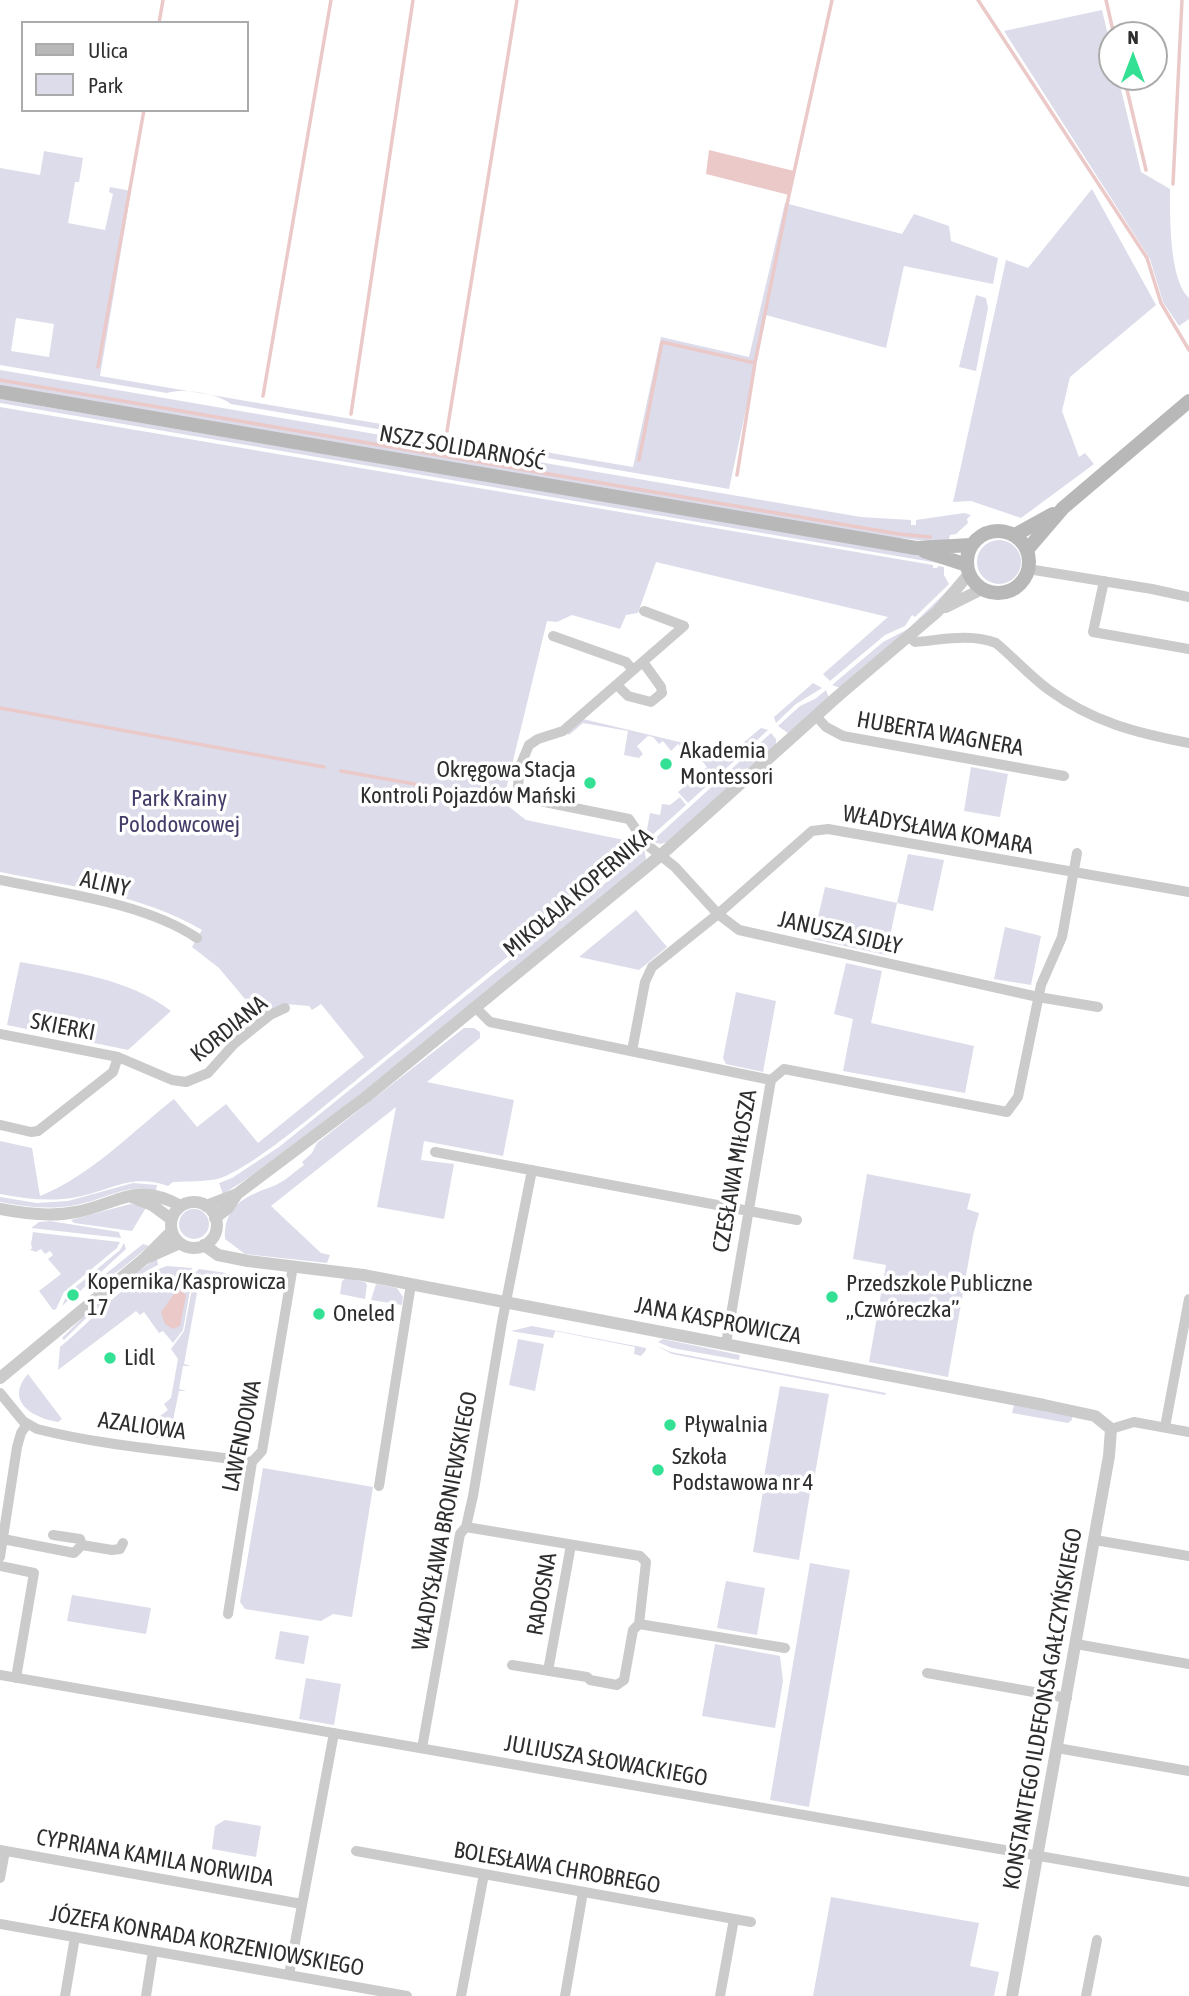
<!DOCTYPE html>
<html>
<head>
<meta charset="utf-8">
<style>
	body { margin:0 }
	#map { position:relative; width:1189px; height:1996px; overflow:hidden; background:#fff; font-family:"Asap Condensed",sans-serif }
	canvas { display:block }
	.legend { position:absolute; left:21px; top:21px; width:228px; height:91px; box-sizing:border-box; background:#fff; border:2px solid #ababab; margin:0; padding:9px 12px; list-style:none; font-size:21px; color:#2e2e2e }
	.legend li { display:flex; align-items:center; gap:14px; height:35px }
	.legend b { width:35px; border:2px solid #ababab }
	.north { position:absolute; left:1098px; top:21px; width:70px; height:70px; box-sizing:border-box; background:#fff; border:2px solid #ababab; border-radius:50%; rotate:0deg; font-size:19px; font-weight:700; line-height:28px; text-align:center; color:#2e2e2e }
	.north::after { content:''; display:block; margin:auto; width:24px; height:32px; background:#34e094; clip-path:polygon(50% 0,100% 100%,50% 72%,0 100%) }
</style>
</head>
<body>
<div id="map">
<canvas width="1189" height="1996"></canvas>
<ul class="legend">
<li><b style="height:9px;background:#b8b8b8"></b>Ulica</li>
<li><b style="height:19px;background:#dddceb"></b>Park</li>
</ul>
<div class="north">N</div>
</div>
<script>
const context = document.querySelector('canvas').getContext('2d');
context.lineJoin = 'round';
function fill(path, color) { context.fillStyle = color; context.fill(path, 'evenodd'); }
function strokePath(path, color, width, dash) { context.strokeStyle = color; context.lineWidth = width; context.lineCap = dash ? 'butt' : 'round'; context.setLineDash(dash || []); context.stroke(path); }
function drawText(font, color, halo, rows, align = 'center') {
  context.font = font + ' "Asap Condensed",sans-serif'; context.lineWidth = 7; context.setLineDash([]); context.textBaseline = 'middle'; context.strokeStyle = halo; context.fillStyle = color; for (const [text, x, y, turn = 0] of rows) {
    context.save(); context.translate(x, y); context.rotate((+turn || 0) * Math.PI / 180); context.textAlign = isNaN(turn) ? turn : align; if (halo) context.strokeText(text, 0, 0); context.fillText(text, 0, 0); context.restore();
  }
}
const green = new Path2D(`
	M1102,10L1112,52V77H1118L1141,172L1170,189C1170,216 1169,280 1189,298V319L1179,326L1163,302L1150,259L1004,31Z
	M44,151L83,158L79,182H75L68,223L105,230L113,194L109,192L110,187L131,191L100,376L633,467L661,337L749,357L785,203L902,234L914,214L949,226L951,241L998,258L993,284L904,266L886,348L766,315L729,489L231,404C216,393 185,388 167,393L0,365V168L40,175ZM16,318L54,324L49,357L11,351Z
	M1092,189L1156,305L1070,377L1062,411L1079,457L1085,453L1094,464L1021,518L971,501L953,502L1006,260L1028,268Z
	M976,295L986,298L988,308L976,371L959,367Z
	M0,370L861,517L911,520V525H916V520L964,513L971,515L967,519L968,523L956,534L950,535L948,543L890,537L0,386Z
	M0,399L914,554L945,562L944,564L0,403Z
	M0,407L933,565V568H937L938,566L944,567V575L949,584L915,617L912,615L905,626L885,635L830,681L823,674L888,617L656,562L638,613L626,615L620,629L572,615L557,622L547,621L503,802L526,820L634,842L641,845L592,888L306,1121C287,1136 239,1174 217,1179C203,1182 187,1181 173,1182L168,1186C130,1173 113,1190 77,1197C51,1202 26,1199 0,1194V1141L32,1148L40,1196C90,1176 132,1132 174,1099L197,1127L226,1104L258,1143L364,1057L321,1004L312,1010L309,1006L285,1004L261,1018L219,968L192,947L202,930C141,894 68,886 0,872Z
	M977 562a22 22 0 1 1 44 0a22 22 0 1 1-44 0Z
	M951,587L928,614L840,688L832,685L883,642L908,629Z
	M813,683L822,688L796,704L776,723L774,717Z
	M826,690L829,698L788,733L778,726L800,706L815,699Z
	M583,719L730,754L761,728L768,730L688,803L678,792L707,767L695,752L692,755L689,753L687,754L678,744L671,751L663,741L659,744L653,737L648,736L637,746L643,754L639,758L624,755L628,731L583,723L569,735L566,732Z
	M771,733L776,739V745L667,842L661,844L651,842Z
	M971,767L1008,774L1000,817L964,811Z
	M680,797L686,805L649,838L646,835L650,813L660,815L662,804L670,805Z
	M644,848L646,859L643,864L608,893L317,1129L253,1175L223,1194L219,1183L232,1178L279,1147L602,886Z
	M908,854L944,860L933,911L897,903L886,955L813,939L825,887L897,903Z
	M636,910L667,947L639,970L579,957Z
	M1005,927L1041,936L1031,985L994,979Z
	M20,962C73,972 127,978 171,1011L128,1050L7,1025Z
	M846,963L882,971L871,1023L974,1046L965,1093L843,1071L853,1019L834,1014Z
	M736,992L776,1001L763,1072L726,1064L723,1058Z
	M464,1028H474L480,1032V1038L427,1082L514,1100L503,1156L424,1141L421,1160L454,1164L444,1219L377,1207L396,1107L271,1206L321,1253L330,1255L327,1263L245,1254L225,1239C223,1207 245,1196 271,1187C283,1183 294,1172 304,1165L302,1162L312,1153L317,1143Z
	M867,1174L971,1194L967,1209L979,1213L973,1236L948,1377L869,1362L886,1265L853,1259Z
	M133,1183L157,1185L156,1191C128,1182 104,1200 76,1205C50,1210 26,1207 0,1202V1197L37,1203L68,1201Z
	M130,1204L147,1206L132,1231L74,1223L71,1220Z
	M179 1224a15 15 0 1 1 30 0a15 15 0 1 1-30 0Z
	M50,1221L119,1232L121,1238L31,1228L39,1222Z
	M33,1232L40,1233L120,1242L117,1248L64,1292L56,1309L53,1310L39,1291L61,1274L48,1259L53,1255L50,1251L45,1254L41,1249L36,1252L30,1250L32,1248L31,1244Z
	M124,1243L126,1249L78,1293L76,1291L69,1296L70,1299L62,1306L67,1294L120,1250Z
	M143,1244L149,1246L121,1269L89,1291L93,1284Z
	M157,1258L158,1265C123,1282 91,1313 64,1340L62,1338L86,1314L125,1281Z
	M167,1266L192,1268L193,1273L183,1330L173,1343L163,1331L159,1333L144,1312L140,1315L136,1311L58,1370L60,1347C94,1320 124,1279 167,1266Z
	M199,1269L226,1273L224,1286L199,1282L184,1364L191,1366H183L179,1389L186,1391H179L170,1435L177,1437L176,1441L125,1433L134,1426L139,1432L168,1410L164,1404L171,1398L178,1359L171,1349L184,1331L195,1273Z
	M346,1278L365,1282L367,1285L365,1299L340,1294L342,1281Z
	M376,1284L397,1288L403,1297L402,1305L371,1300Z
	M532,1326L646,1348V1350L641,1356L634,1354L635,1347L555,1331L553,1338L511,1331Z
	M518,1339L544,1344L535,1391L509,1385Z
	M663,1339L740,1355L739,1360L672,1348L658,1342Z
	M657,1346L671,1352L886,1393L885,1395L672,1354Z
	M28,1374L62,1419L58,1422C33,1418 4,1401 28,1374Z
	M780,1386L829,1394L812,1491L763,1482Z
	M1014,1405L1072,1416V1420L1068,1423L1012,1413Z
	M263,1468L373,1487L352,1617L333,1614L321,1621L245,1609L240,1602Z
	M764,1485L810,1493L799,1560L753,1552Z
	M810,1563L850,1570L809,1807L770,1800Z
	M726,1581L765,1588L757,1635L717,1628Z
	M72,1595L151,1608L146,1634L67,1621Z
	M280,1631L309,1636L304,1664L275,1659Z
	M715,1644L780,1656L783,1681L775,1728L702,1716Z
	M306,1678L341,1684L334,1725L299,1719Z
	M225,1820L261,1826L256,1857L212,1849L215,1826Z
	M831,1897L979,1923L970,1966L999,1972L994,1996H813Z`);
const water = new Path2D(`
	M709,150L794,171L789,195L706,174Z
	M181,1291L186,1295L180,1326L173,1329L165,1324L161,1312L174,1294Z`);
const stream = new Path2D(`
	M978,0L1147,258L1161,303L1189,350
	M1106,0L1114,35
	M159,23L163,0
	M1124,77L1146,170
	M1173,184L1182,0
	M98,367L144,110
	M0,380L899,534L930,537
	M263,396L331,0
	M351,414L413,0
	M447,431L517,0
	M639,460L662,342L755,363L789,195L832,0
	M737,475L755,363
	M0,708L324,767
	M341,771L500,799`);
const minor = new Path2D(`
	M1028,569L1152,589L1189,597
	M1104,581L1093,632L1189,649
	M644,611L684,626L563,731L538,739L529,745L521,764L518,785L519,793L525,798L629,819L646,844L675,867L718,914L739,930L1038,997L1098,1007
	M553,636L626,662L633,670
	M909,637L915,642C942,640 970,633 996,643C1014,658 1030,676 1049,690C1093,722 1136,733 1189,743
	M617,685L628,696L651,702L662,693L661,687L643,662
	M816,716L826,727L843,736L1064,776
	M0,880C62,893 145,903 197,938
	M476,1008L490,1022L771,1080
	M0,1034L118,1057L172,1080L186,1082L208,1073L235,1043L270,1015L285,1008
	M632,1051L645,982L652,967L718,914L812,831L828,829L1189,892
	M1,1125L31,1132L38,1131L113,1072L118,1057
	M435,1152L797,1220
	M726,1344L771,1080L784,1069L1007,1112L1018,1097L1041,985L1062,937L1077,853
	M0,1393L23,1421L37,1429C108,1447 181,1451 252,1462
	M1165,1427L1189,1299
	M1111,1429L1134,1422L1189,1432
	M379,1486L411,1284
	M466,1527L640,1556L646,1562L639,1624L633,1630L624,1680L617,1685L590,1680L587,1677L512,1665
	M53,1535L80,1539L82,1545L112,1550L120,1549L123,1543
	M3,1539L74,1553L82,1545
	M1095,1540L1189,1556
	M0,1557L17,1447L21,1433L27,1424
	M0,1566L34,1573L16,1678
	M228,1614L252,1462L262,1451L293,1266
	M639,1624L785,1648
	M1076,1644L1189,1664
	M548,1671L571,1545
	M927,1673L1067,1698
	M0,1675L1189,1882
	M422,1748L460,1534L466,1527L473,1496L502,1322L532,1170
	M1057,1748L1189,1771
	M0,1850L302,1904
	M356,1851L751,1922
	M0,1878L5,1851
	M0,1924L407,1996
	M289,1975L334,1733
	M65,1996L75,1937
	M146,1996L153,1951
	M461,1996L484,1874
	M565,1996L583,1892
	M720,1996L734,1919
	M1086,1996L1097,1940`);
const tertiary = new Path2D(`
	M946,607L982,589
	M131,1197L152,1205L171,1219
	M171 1225a23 23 0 1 1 46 0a23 23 0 1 1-46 0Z
	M206,1206L237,1194L366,1097L661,855L838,696L937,612L969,574
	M0,1209C25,1214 51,1217 76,1212C121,1203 135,1181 181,1206
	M215,1218L228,1208L237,1194
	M204,1245L218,1255L248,1261L363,1275L1044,1405L1095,1416L1111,1429L1109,1456L1012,1996
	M144,1259L180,1243
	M0,1378L144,1259L172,1231`);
const secondary = new Path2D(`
	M0,392L916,548L971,545
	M967 562a31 31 0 1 1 62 0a31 31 0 1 1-62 0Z
	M1015,535L1053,514
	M1027,550L1063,508L1189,401
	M924,551L967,565`);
const markers = [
	[666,764,7,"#34e094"],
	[590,783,7,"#34e094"],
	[73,1295,7,"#34e094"],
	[832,1297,7,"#34e094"],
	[319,1314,7,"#34e094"],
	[110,1358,7,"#34e094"],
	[670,1425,7,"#34e094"],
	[658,1470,7,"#34e094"]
];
const streetNames = [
	["NSZZ SOLIDARNOŚĆ",462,448,10],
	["HUBERTA WAGNERA",940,734,10],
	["WŁADYSŁAWA KOMARA",938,830,10],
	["ALINY",105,884,13],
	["MIKOŁAJA KOPERNIKA",578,893,-40],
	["JANUSZA SIDŁY",840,933,13],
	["SKIERKI",63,1027,11],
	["KORDIANA",229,1029,-39],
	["CZESŁAWA MIŁOSZA",735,1171,-80],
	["JANA KASPROWICZA",718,1321,11],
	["AZALIOWA",142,1426,8],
	["LAWENDOWA",242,1436,-78],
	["WŁADYSŁAWA BRONIEWSKIEGO",445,1521,-79],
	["RADOSNA",542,1594,-80],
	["KONSTANTEGO ILDEFONSA GAŁCZYŃSKIEGO",1043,1709,-80],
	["JULIUSZA SŁOWACKIEGO",606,1761,10],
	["CYPRIANA KAMILA NORWIDA",155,1858,10],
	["BOLESŁAWA CHROBREGO",557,1868,10],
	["JÓZEFA KONRADA KORZENIOWSKIEGO",207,1941,10]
];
const poiNames = [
	["Akademia",680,751],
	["Montessori",680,777],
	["Okręgowa Stacja",576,770,"right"],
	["Kontroli Pojazdów Mański",576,796,"right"],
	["Kopernika/Kasprowicza",87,1282],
	["17",87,1308],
	["Przedszkole Publiczne",846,1284],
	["„Czwóreczka”",846,1310],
	["Oneled",333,1314],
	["Lidl",124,1358],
	["Pływalnia",684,1425],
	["Szkoła",672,1457],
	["Podstawowa nr 4",672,1483]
];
const parkNames = [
	["Park Krainy",179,799],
	["Polodowcowej",179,825]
];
fill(green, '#dddceb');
fill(water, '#eac9c8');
strokePath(stream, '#eac9c8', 3.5);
strokePath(minor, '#cbcbcb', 10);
strokePath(tertiary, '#cbcbcb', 12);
strokePath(secondary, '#b8b8b8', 14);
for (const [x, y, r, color] of markers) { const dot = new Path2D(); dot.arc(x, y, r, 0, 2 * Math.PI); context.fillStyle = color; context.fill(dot); strokePath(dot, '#fff', 2.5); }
drawText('23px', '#2e2e2e', '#fff', streetNames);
drawText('23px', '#2e2e2e', '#fff', poiNames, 'left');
drawText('23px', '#433c68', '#fff', parkNames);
</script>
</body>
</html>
